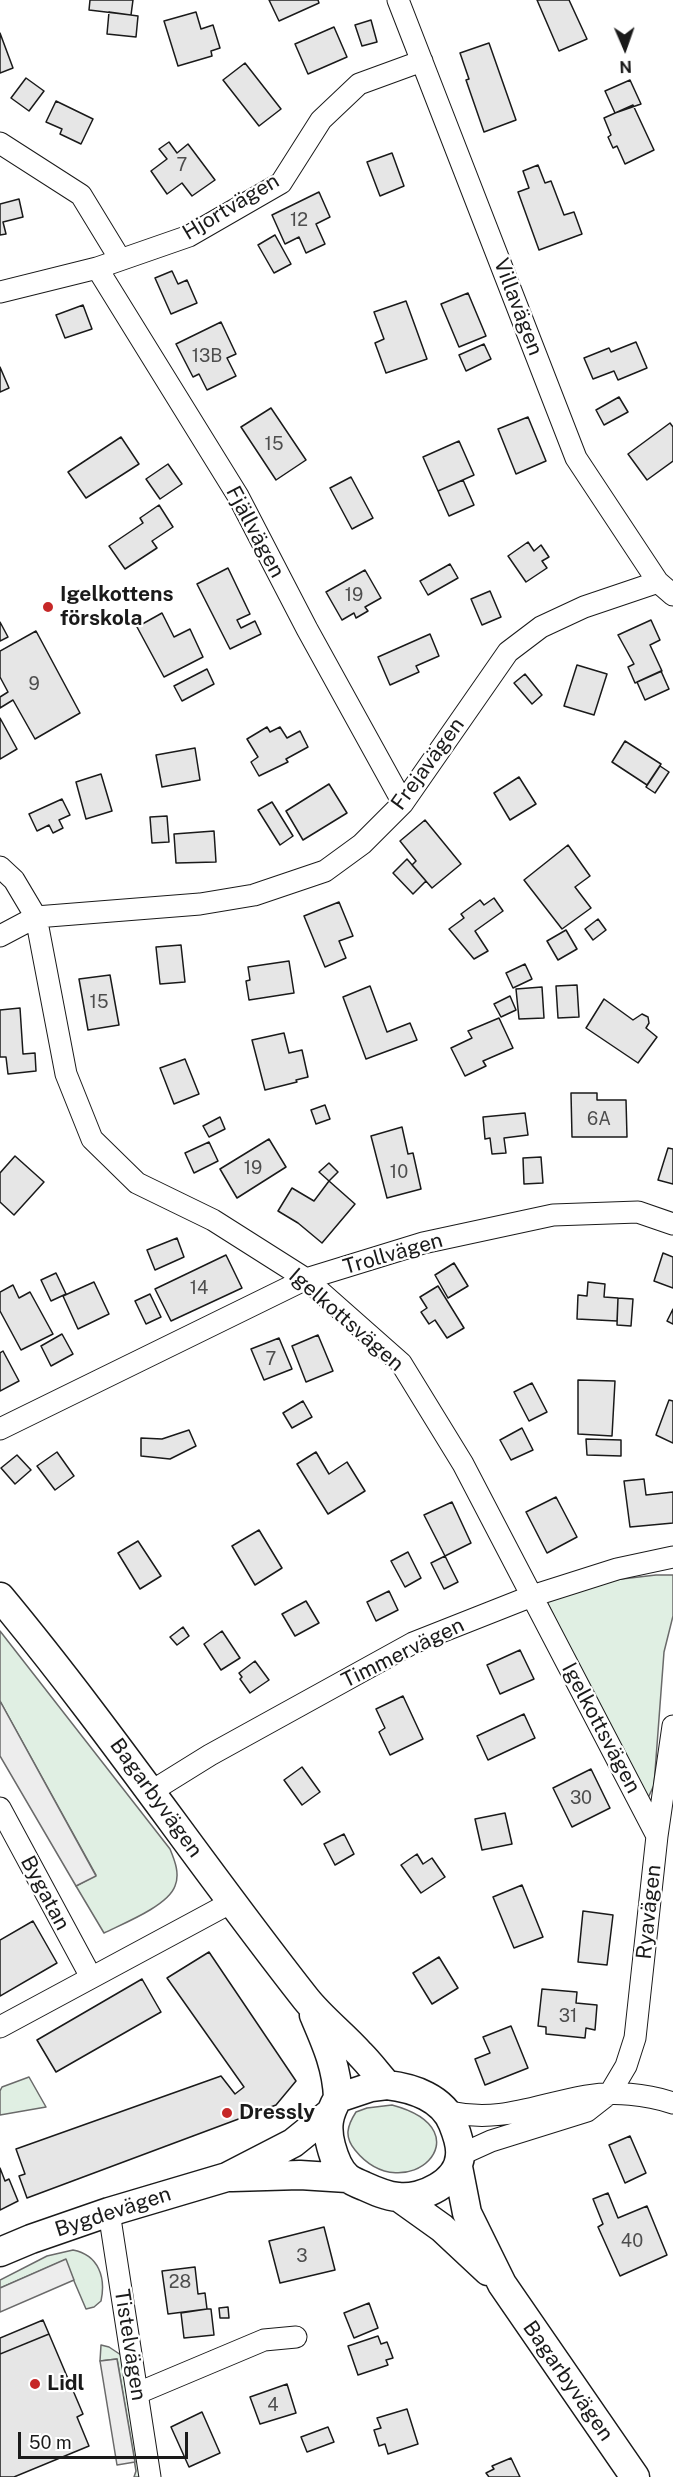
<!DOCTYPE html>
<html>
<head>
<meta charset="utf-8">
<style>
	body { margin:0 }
	#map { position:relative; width:673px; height:2477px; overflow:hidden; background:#fff; font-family:"Public Sans",sans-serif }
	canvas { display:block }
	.north { position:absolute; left:595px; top:18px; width:60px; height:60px; -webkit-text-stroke:4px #fff; paint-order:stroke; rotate:178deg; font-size:16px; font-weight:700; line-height:24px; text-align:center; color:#1a1a1a }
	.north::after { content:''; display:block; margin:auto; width:21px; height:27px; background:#1a1a1a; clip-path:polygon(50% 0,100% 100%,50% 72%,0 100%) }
	.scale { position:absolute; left:18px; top:2432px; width:170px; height:27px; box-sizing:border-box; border:3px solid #1a1a1a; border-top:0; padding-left:8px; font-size:18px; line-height:21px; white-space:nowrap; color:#1a1a1a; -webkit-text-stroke:4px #fff; paint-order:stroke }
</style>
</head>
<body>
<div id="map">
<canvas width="673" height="2477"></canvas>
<div class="north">N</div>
<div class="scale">50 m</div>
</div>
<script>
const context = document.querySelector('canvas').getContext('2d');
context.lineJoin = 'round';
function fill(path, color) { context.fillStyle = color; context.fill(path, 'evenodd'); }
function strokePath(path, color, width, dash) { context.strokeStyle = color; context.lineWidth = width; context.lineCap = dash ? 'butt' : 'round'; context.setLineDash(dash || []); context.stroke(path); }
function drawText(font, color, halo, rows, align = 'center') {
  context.font = font + ' "Public Sans",sans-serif'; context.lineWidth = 4.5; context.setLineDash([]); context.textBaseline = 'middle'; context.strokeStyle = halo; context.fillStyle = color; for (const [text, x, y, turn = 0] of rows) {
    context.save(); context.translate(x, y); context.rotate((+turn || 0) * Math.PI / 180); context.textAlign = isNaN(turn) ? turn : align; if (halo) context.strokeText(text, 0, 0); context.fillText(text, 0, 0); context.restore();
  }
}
const green = new Path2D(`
	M656,1575H673V1616L664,1652L654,1785L648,1798L626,1761L546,1600L613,1580Z
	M0,1631L170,1849C175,1861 180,1874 175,1886C168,1906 122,1924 104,1933L76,1886L96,1875L0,1701Z
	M29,2077L46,2107L0,2115V2091L2,2087Z
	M392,2105C489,2131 405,2212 355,2150C344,2137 347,2126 356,2112L367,2108Z
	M73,2250C99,2255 106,2278 101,2301L94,2307L86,2309L65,2260L0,2288V2280L47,2256Z
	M101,2345L109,2347L121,2355L141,2472L139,2477H134L136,2471L117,2359L100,2361Z`);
const parking = new Path2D(`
	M0,1701L96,1876L76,1886L0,1756Z
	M66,2259L74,2280L0,2312V2288Z
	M117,2359L135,2462L117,2465L100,2361Z`);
const building = new Path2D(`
	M90,0H133L131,15L89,10Z
	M269,0H318L319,3L279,21Z
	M537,0H569L587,39L559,51Z
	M109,12L138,16L136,37L107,34Z
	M196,12L201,29L213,25L220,48L211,51L212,56L178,66L164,21Z
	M371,20L377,42L362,46L355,25Z
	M334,27L347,57L308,74L295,44Z
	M0,33L13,68L0,73Z
	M489,43L516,120L484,132L466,80L469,79L460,53Z
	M245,63L281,109L259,126L223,80Z
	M26,78L44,91L29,111L11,98Z
	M630,80L641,104L615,113L605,91Z
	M56,101L93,119L81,144L60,134L62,129L46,122Z
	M633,105L654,150L625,164L617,146L613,148L608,137L611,135L604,118Z
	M169,142L177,153L188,144L215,180L192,196L182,183L167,194L151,171L167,159L159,149Z
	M392,153L404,186L380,196L367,162Z
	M538,165L545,183L551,181L564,215L574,212L582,234L539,250L518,192L529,188L523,171Z
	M319,192L330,217L316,224L325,244L306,253L299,237L285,244L272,215Z
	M19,199L23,217L3,222L6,234L0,235V204Z
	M275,235L291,264L274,273L258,245Z
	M172,271L178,284L187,280L197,303L171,314L155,278Z
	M468,293L486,336L459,347L441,304Z
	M406,301L427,359L386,373L375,343L384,339L374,312Z
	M83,305L92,329L65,338L56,315Z
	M221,322L236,354L227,358L236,376L207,390L199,374L193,377L176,344Z
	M636,342L647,368L618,380L614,371L593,379L584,358L609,348L611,352Z
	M484,344L491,359L466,371L459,355Z
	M0,367L9,388L0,392Z
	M619,397L628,412L604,425L596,410Z
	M271,408L306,460L276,480L241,427Z
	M528,417L546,461L516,474L498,429Z
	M670,423L673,427V461L647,480L628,454Z
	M121,437L139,464L86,498L68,472Z
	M459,441L474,475L438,491L423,457Z
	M168,464L182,484L160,499L146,479Z
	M351,477L373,518L352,529L330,488Z
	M463,480L474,505L449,516L438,491Z
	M159,505L173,527L152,541L157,548L125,569L109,546L143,523L140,518Z
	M528,542L534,551L541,545L549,557L542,561L547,568L526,582L508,556Z
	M450,564L458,578L428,595L420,581Z
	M228,568L250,614L237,620L241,628L255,621L261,634L230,649L197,584Z
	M365,570L381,598L365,607L368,611L356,618L354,613L342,620L326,592Z
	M490,591L501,617L482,625L471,599Z
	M162,613L174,637L190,629L203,657L164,677L137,627Z
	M651,620L660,640L650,645L662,671L635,683L628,667L634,664L618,635Z
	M0,622L8,637L0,641Z
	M36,631L80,713L35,739L13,700L0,708V697L8,692L0,677V651Z
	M430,634L439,656L416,666L419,672L390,685L378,657Z
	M577,665L607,674L594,715L564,706Z
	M207,669L214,684L182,701L174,686Z
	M661,671L669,689L645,700L637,682Z
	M525,674L542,695L532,704L514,683Z
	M0,718L17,749L0,759Z
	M267,727L270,732L280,727L287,738L300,731L308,747L286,759L288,762L259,776L251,762L258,757L247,739Z
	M625,741L661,764L647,785L612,762Z
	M195,748L200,780L162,787L156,755Z
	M660,766L669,772L655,793L646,787Z
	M101,774L112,811L86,819L76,782Z
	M519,777L536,804L510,820L494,793Z
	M329,784L347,813L303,840L286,811Z
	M62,799L70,815L59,820L63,828L53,833L49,825L37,831L29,814Z
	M272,802L293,836L280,845L258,810Z
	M167,816L169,842L152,843L150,817Z
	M425,820L461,864L432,888L412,865L416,861L400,841Z
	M214,831L216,862L176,863L174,834Z
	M568,845L590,876L575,887L591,908L562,929L524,880Z
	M407,859L426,881L413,894L393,873Z
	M494,898L503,911L475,931L488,951L474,959L449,929L464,918L461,914L480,900L484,905Z
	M339,902L353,936L339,941L346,958L325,967L304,916Z
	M598,919L606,930L593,940L585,929Z
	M566,930L577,949L558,960L547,941Z
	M181,945L185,982L160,984L156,947Z
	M289,961L294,993L249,1000L246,981L250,980L248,967Z
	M525,964L532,979L513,988L506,973Z
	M110,975L119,1025L88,1030L79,979Z
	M577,985L579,1017L558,1018L556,986Z
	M370,986L387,1032L410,1023L417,1040L366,1059L343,997Z
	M542,987L544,1018L519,1019L516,989Z
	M510,996L516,1010L501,1017L494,1004Z
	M604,999L633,1020L642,1014L648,1017L649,1023L646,1028L657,1037L638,1063L586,1028Z
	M20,1008L23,1054L35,1053L36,1071L8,1074L6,1057H0V1010Z
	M499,1018L513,1048L483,1061L486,1066L465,1076L451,1048L472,1038L468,1031Z
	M284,1033L289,1053L302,1050L308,1077L296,1080L297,1082L265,1090L252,1040Z
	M185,1059L199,1094L174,1104L160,1068Z
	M571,1093H597V1100H626L627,1137H572Z
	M325,1105L330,1119L316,1124L311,1110Z
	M525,1113L528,1135L504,1138L506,1153L492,1154L490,1138L485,1139L483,1117Z
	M220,1117L225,1129L209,1137L203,1126Z
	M402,1127L408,1154L413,1153L421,1189L387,1198L371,1136Z
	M269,1139L286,1167L237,1198L220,1169Z
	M209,1142L218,1161L194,1173L185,1153Z
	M668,1148L673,1149V1184L658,1180Z
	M15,1156L44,1182L14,1215L0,1202V1173Z
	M541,1157L543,1183L524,1184L523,1158Z
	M329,1163L338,1172L329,1181L319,1172Z
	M329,1181L355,1204L322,1243L298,1223L278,1211L292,1188L314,1201Z
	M177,1238L184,1257L155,1270L147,1250Z
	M663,1253L673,1257V1288L654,1281Z
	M226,1255L242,1288L171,1321L155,1289Z
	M454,1263L468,1286L448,1298L435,1275Z
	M56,1273L66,1294L51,1301L41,1280Z
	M94,1282L109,1314L78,1329L63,1296Z
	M588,1282L605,1284L604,1297L618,1298L617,1321L577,1319L578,1295L587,1296Z
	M13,1285L19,1298L30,1292L53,1334L21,1350L0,1311V1292Z
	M438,1286L464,1328L447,1338L435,1320L429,1324L421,1312L427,1308L420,1297Z
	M150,1294L161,1317L146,1324L135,1301Z
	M618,1298L633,1299L631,1326L617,1325Z
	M673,1309V1324L667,1321Z
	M62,1334L73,1354L51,1366L41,1346Z
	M318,1335L333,1371L306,1382L292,1346Z
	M279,1338L292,1369L264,1380L251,1349Z
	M3,1351L19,1381L0,1391V1353Z
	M578,1380L615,1381L612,1436L578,1434Z
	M532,1383L547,1412L529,1421L514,1392Z
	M669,1400L673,1401V1443L656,1435Z
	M303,1401L312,1417L292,1428L283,1413Z
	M522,1428L533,1450L511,1460L500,1440Z
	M189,1430L196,1446L170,1459L141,1456V1438L162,1439Z
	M586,1439L621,1440V1456L587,1455Z
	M57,1452L74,1476L55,1490L37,1466Z
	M316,1452L329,1474L347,1462L365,1491L328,1514L297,1464Z
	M17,1455L31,1470L15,1484L1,1468Z
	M644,1479L646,1495L673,1492V1523L630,1527L624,1481Z
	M556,1497L577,1537L547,1553L526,1512Z
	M452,1502L471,1543L445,1556L424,1515Z
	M259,1530L282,1568L255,1585L232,1546Z
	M138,1541L161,1576L140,1589L118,1553Z
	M408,1552L421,1578L405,1587L391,1561Z
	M445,1556L458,1582L444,1589L431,1563Z
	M389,1591L398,1610L376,1621L367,1602Z
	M306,1601L319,1623L295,1636L282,1614Z
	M183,1627L189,1636L177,1645L170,1637Z
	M222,1631L240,1658L221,1670L204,1644Z
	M520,1650L534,1679L500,1694L487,1665Z
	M255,1661L269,1680L250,1693L240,1679L242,1677L239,1673Z
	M403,1696L423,1739L390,1755L379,1732L385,1728L376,1709Z
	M524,1714L535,1738L488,1760L477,1736Z
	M302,1767L320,1792L302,1805L284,1780Z
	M591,1769L610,1808L572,1827L553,1788Z
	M505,1813L512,1844L482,1850L475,1819Z
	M344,1834L354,1854L335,1865L324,1844Z
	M417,1854L423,1864L432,1858L445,1877L421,1893L401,1865Z
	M522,1885L543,1937L514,1948L493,1897Z
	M583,1911L613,1915L607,1965L578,1962Z
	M33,1921L57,1963L0,1996V1940Z
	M209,1952L296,2081L276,2105L27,2198L19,2176L25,2174L16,2149L221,2076L235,2094L244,2087L167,1978Z
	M439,1957L458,1988L432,2004L413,1973Z
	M142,1979L161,2012L56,2072L37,2040Z
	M542,1989L577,1992L576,2003L597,2005L595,2030L586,2028L585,2038L546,2034V2027L538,2026Z
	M511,2026L528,2068L485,2085L475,2059L490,2053L483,2037Z
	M630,2136L646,2173L625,2183L609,2145Z
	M0,2168L5,2181L9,2179L18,2201L0,2210Z
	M608,2193L618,2218L647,2206L667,2255L620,2276L598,2227L603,2224L593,2199Z
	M324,2227L335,2270L280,2283L269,2241Z
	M195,2267L198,2294L205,2293L207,2309L168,2314L162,2271Z
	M369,2303L378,2328L354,2338L344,2313Z
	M228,2307L229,2318H220L219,2308Z
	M207,2309H211L214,2335L184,2338L181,2313Z
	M43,2320L49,2334L0,2354V2338Z
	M49,2334L83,2414L77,2417L89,2446L14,2477H0V2354Z
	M378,2336L381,2344L387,2342L393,2358L386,2360L388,2365L358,2375L348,2346Z
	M287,2384L296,2413L260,2424L250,2397Z
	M407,2409L418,2444L388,2454L385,2444L379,2446L374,2430L381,2428L377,2418Z
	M202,2412L220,2453L189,2467L171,2427Z
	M328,2427L334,2442L307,2452L301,2437Z
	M511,2458L520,2477H489L486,2473L494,2469L492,2466Z`);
const street = new Path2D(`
	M398,0L576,458L658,582L673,595
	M0,143L81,195L120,259
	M97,268L238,496L307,629L403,803
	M0,292L97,268L189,236L281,183L321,120L359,84L422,61
	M0,867L14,880L36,917L66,1074L92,1139L137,1183L213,1220L306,1279L401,1363L463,1464L657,1836
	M0,936L36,917L200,904L254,895L325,871L362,844L403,803L508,652L541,627L584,607L658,582
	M0,1429L306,1279L423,1243L553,1215L638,1212L673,1224
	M152,1791L210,1755L413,1643L532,1596L617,1569L673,1557
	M0,1808L91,1977
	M0,2027L232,1902
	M449,2112C502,2123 535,2105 586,2096C614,2091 646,2094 673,2103
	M460,2155L491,2141L587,2111L610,2093L626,2066L635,2038L657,1836L673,1726
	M109,2212L150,2477
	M138,2393L264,2340L296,2337`);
const secondary = new Path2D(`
	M0,1597C108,1727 202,1867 306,1999C322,2019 343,2035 360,2054C370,2064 378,2075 387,2085
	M314,2015C326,2043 337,2067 338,2098
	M387,2085C413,2088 443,2098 453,2124C457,2134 461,2145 460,2155C459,2182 422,2200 398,2197C386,2196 375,2191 364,2186C359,2184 352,2181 348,2178C338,2170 334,2157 331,2146C326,2127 328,2115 338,2098L371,2087Z
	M458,2167L467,2213L502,2284L635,2477
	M232,2177L300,2175L347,2178
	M400,2198L442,2228L488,2271
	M0,2252L31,2239L109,2212L227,2177L293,2143L329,2114`);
const markers = [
	[48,607,6,"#c62828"],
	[227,2113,6,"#c62828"],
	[35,2384,6,"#c62828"]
];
const numberNames = [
	["7",182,165],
	["12",299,220],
	["13B",207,356],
	["15",274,444],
	["19",354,595],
	["9",34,684],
	["15",99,1002],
	["6A",599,1119],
	["19",253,1168],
	["10",399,1172],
	["14",199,1288],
	["7",271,1359],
	["30",581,1798],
	["31",568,2016],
	["40",632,2241],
	["3",302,2256],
	["28",180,2282],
	["4",273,2405]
];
const streetNames = [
	["Hjortvägen",231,207,-31],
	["Villavägen",518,307,69],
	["Fjällvägen",255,532,62],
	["Frejavägen",428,764,-54],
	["Trollvägen",393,1254,-16],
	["Igelkottsvägen",346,1320,41],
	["Timmervägen",403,1653,-26],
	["Igelkottsvägen",601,1728,62],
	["Bagarbyvägen",156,1798,54],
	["Bygatan",45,1893,62],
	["Ryavägen",649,1912,-84],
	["Bygdevägen",113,2212,-18],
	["Tistelvägen",130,2345,81],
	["Bagarbyvägen",568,2381,55]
];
const poiNames = [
	["Igelkottens",60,595],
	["förskola",60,619],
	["Dressly",239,2113],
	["Lidl",47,2384]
];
fill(green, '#e0efe3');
strokePath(green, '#6a6a6a', 1.5);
fill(parking, '#ededed');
strokePath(parking, '#6a6a6a', 1.5);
fill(building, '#e6e6e6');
strokePath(building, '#1a1a1a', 1.5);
strokePath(street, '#1a1a1a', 23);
strokePath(secondary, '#1a1a1a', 31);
strokePath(street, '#fff', 21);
strokePath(secondary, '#fff', 28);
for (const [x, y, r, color] of markers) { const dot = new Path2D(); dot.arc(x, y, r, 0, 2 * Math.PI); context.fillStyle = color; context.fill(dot); strokePath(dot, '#fff', 2); }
drawText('18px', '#4d4d4d', null, numberNames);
drawText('21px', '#1a1a1a', '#fff', streetNames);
drawText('bold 21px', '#1a1a1a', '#fff', poiNames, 'left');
</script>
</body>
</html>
